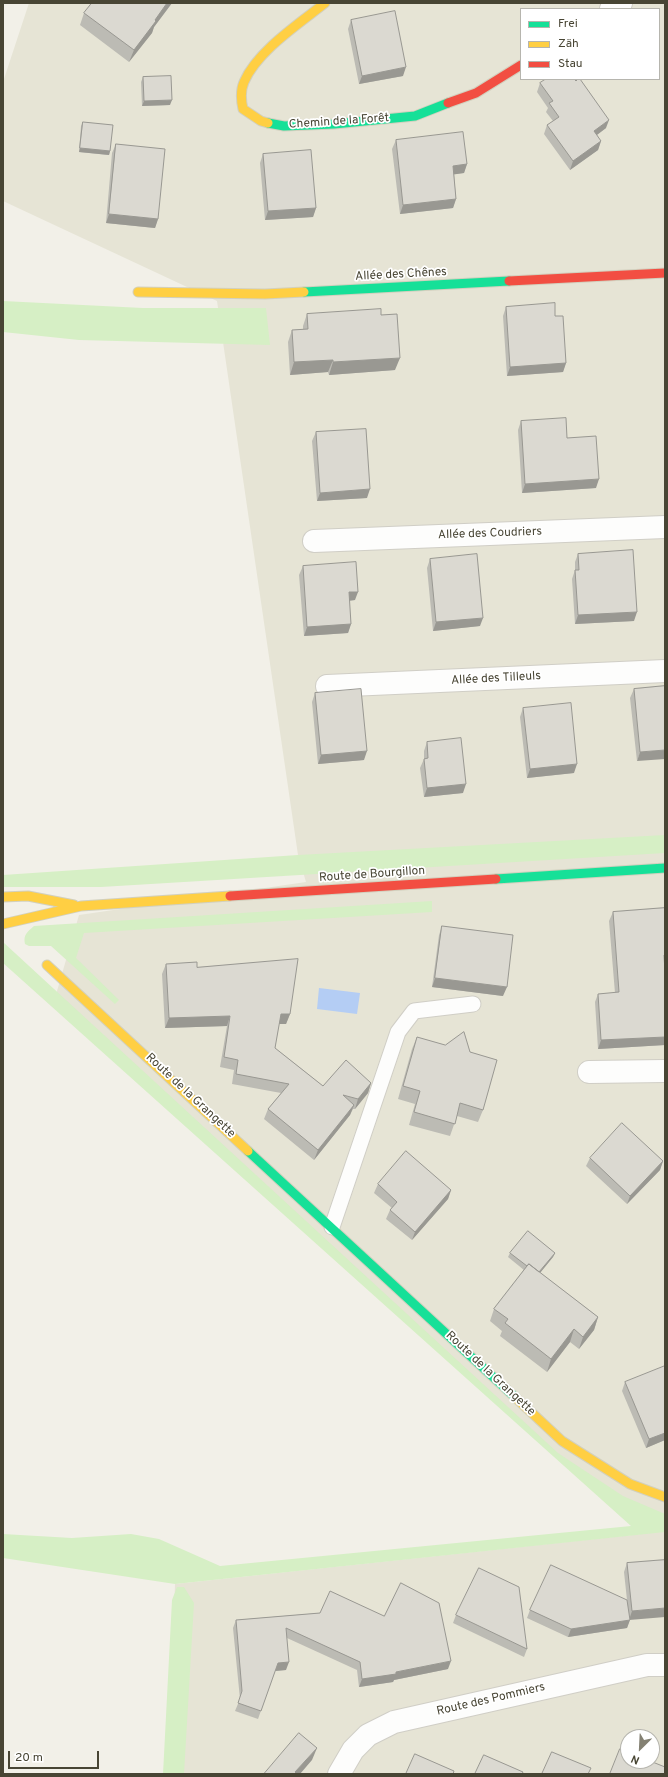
<!DOCTYPE html>
<html>
<head>
<meta charset="utf-8">
<style>
	body { margin:0 }
	#map { position:relative; width:668px; height:1777px; overflow:hidden; background:#f2f0e8; font-family:Overpass,sans-serif }
	canvas { display:block }
	.frame { position:absolute; inset:0; border:4px solid #484534; pointer-events:none }
	.legend { position:absolute; left:520px; top:8px; width:140px; height:72px; box-sizing:border-box; background:#fff; border:1px solid #b6b5ae; margin:0; padding:5px 7px; list-style:none; font-size:12px; color:#484534 }
	.legend li { display:flex; align-items:center; gap:8px; height:20px }
	.legend b { width:20px; border:1px solid #b6b5ae }
	.north { position:absolute; left:620px; top:1729px; width:40px; height:40px; box-sizing:border-box; background:#fff; border:1px solid #b6b5ae; border-radius:50%; rotate:204deg; font-size:11px; font-weight:700; line-height:16px; text-align:center; color:#484534 }
	.north::after { content:''; display:block; margin:auto; width:14px; height:18px; background:#848173; clip-path:polygon(50% 0,100% 100%,50% 72%,0 100%) }
	.scale { position:absolute; left:8px; top:1751px; width:91px; height:18px; box-sizing:border-box; border:2px solid #484534; border-top:0; padding-left:5px; font-size:12px; line-height:14px; white-space:nowrap; color:#484534; -webkit-text-stroke:3px #fff; paint-order:stroke }
</style>
</head>
<body>
<div id="map">
<canvas width="668" height="1777"></canvas>
<div class="frame"></div>
<ul class="legend">
<li><b style="height:5px;background:#16e098"></b>Frei</li>
<li><b style="height:5px;background:#ffcf43"></b>Zäh</li>
<li><b style="height:5px;background:#f24e42"></b>Stau</li>
</ul>
<div class="north">N</div>
<div class="scale">20 m</div>
</div>
<script>
const context = document.querySelector('canvas').getContext('2d');
context.lineJoin = 'round';
function fill(path, color) { context.fillStyle = color; context.fill(path, 'evenodd'); }
function strokePath(path, color, width, dash) { context.strokeStyle = color; context.lineWidth = width; context.lineCap = dash ? 'butt' : 'round'; context.setLineDash(dash || []); context.stroke(path); }
function drawText(font, color, halo, rows, align = 'center') {
  context.font = font + ' Overpass,sans-serif'; context.lineWidth = 3.5; context.setLineDash([]); context.textBaseline = 'middle'; context.strokeStyle = halo; context.fillStyle = color; for (const [text, x, y, turn = 0] of rows) {
    context.save(); context.translate(x, y); context.rotate((+turn || 0) * Math.PI / 180); context.textAlign = isNaN(turn) ? turn : align; if (halo) context.strokeText(text, 0, 0); context.fillText(text, 0, 0); context.restore();
  }
}
const residential = new Path2D(`
	M29,3H665V1774H169L175,1584L641,1534L647,1510L608,1492L558,1456L55,998L79,915L306,882L298,855L217,301L3,201V82ZM521,9H659V79H521ZM628,1737H652V1761H628Z`);
const green = new Path2D(`
	M3,301L143,308H266L270,345L79,340L3,332Z
	M665,835V853L101,887H3V875L298,855Z
	M432,901V912L84,933L76,958L119,1000L115,1004L51,946H29L25,944C23,935 27,932 34,926Z
	M3,942L558,1453L623,1496L665,1514V1532L175,1584L3,1558V1534L72,1538L131,1534L159,1539L220,1566L631,1526L3,963Z
	M177,1587H184L194,1603L184,1774H163L172,1600Z`);
const water = new Path2D(`
	M319,988L360,993L357,1014L317,1009Z`);
const lane = new Path2D(`
	M332,1227L398,1032L414,1011L473,1004`);
const street = new Path2D(`
	M611,9L621,3
	M314,541L665,527
	M327,686L665,671
	M589,1072L665,1071
	M339,1774L353,1750L368,1735L394,1722L647,1665H665`);
const fast = new Path2D(`
	M268,123L284,126L334,124L415,116L448,103
	M304,292L509,281
	M496,879L665,868
	M248,1151L516,1398`);
const slow = new Path2D(`
	M268,123L261,121L243,109C241,100 240,91 244,82C257,51 300,23 325,3
	M138,292L265,294L304,292
	M3,897L28,896L74,905
	M3,924L81,906L230,896
	M47,965L248,1151
	M516,1398L562,1441L630,1484L665,1497`);
const jam = new Path2D(`
	M448,103L476,93L521,65
	M509,281L665,273
	M230,896L496,879`);
const wall = new Path2D(`
	M92,3H172L154,27L152,33L129,62L80,25L84,13Z
	M351,20L403,76L359,84L348,29Z
	M143,77L170,105L142,106L141,82Z
	M540,83L606,128L597,135L601,141L598,150L570,170L544,134L547,125L553,121L546,112L548,108L537,92Z
	M83,122L110,151L109,155L79,152L81,126Z
	M396,140L467,164L464,173L454,174L456,199L453,208L400,214L392,149Z
	M116,144L158,219L155,228L106,223L112,153Z
	M263,154L316,208L313,217L265,220L260,163Z
	M506,307L555,316L566,363L563,372L507,376L503,316Z
	M307,314L381,315L395,370L329,375L328,372L290,375L288,342L292,330L303,329V326Z
	M665,357V388L664,361Z
	M521,421L567,438L596,488L522,493L518,430Z
	M316,432L367,498L317,501L312,441Z
	M578,554L634,621L575,624L572,579L575,570V562Z
	M430,559L480,626L433,631L427,568Z
	M303,566L355,600L349,601L351,624L348,633L304,636L299,575Z
	M665,686L637,761L630,698L634,689Z
	M315,693L364,760L318,764L312,702Z
	M523,708L574,773L527,778L520,717Z
	M427,742L463,793L424,797L420,768L424,759V751Z
	M665,908V964H664L665,1045L598,1049L595,1002L598,994L615,993L609,921L613,912Z
	M442,926L503,996L432,987L439,935Z
	M166,964L197,967L290,1014L286,1024H279L275,1048L323,1086L371,1083L368,1093L355,1109H353L350,1115L314,1160L264,1119L268,1109L281,1093L232,1084L234,1070L220,1067L227,1026L165,1028L162,974Z
	M417,1037L483,1110L478,1122L457,1116L450,1136L409,1125L415,1104L398,1099L412,1049Z
	M590,1158L663,1161L660,1170L627,1204L586,1166Z
	M378,1184L451,1190L448,1199L412,1240L386,1219L390,1210L392,1208L374,1193Z
	M510,1253H555L553,1257L540,1273L598,1317L594,1330L579,1349L570,1342L547,1372L500,1336L502,1331L490,1321L494,1309L524,1270L508,1257Z
	M625,1382L665,1440L646,1448L622,1391Z
	M665,1560L630,1619L627,1628L568,1637L527,1618L530,1610L627,1600L624,1572L627,1563Z
	M320,1613L448,1669L394,1680L393,1682L359,1687L357,1670L287,1638L286,1670L275,1671L258,1719L235,1711L240,1699L233,1628L236,1620Z
	M456,1615L527,1649L524,1657L453,1623Z`);
const shadedWall = new Path2D(`
	M167,3H172L154,27L152,33L129,62L134,50L155,20Z
	M406,67L403,76L359,84L362,76Z
	M172,100L170,105L142,106L144,101Z
	M609,120L606,128L590,140L594,131Z
	M601,141L598,150L570,170L573,161Z
	M80,148L110,151L109,155L79,152Z
	M467,164L464,173L450,175L453,166Z
	M456,199L453,208L400,214L403,205Z
	M316,208L313,217L265,220L268,211Z
	M109,214L158,219L155,228L106,223Z
	M400,358L395,370L329,375L333,362Z
	M333,360L328,372L290,375L294,362Z
	M566,363L563,372L507,376L510,367Z
	M599,479L596,488L522,493L525,484Z
	M370,489L367,498L317,501L320,493Z
	M349,592H358L355,600L345,601Z
	M637,612L634,621L575,624L578,615Z
	M483,618L480,626L433,631L436,622Z
	M351,624L348,633L304,636L307,627Z
	M665,750V759L637,761L640,752Z
	M367,751L364,760L318,764L321,755Z
	M577,764L574,773L527,778L530,769Z
	M466,784L463,793L424,797L427,788Z
	M435,978L507,987L503,996L432,987Z
	M281,1014H290L286,1024H277Z
	M230,1016L227,1026L165,1028L169,1018Z
	M665,1037V1045L598,1049L601,1040Z
	M371,1083L368,1093L355,1109L358,1099Z
	M354,1105L350,1115L314,1160L318,1150Z
	M663,1161L660,1170L627,1204L630,1196Z
	M451,1190L448,1199L412,1240L415,1232Z
	M555,1253L553,1257L535,1279L537,1275Z
	M598,1317L594,1330L579,1349L583,1337Z
	M574,1329L570,1342L547,1372L551,1359Z
	M665,1433V1440L646,1448L649,1439Z
	M665,1608V1617L629,1620L632,1611Z
	M630,1620L627,1628L568,1637L571,1629Z
	M451,1661L448,1669L394,1680L393,1682L359,1687L362,1679Z
	M289,1662L286,1670L275,1671L278,1663Z
	M317,1748L312,1760L300,1774H295V1772Z`);
const building = new Path2D(`
	M92,3H167L155,20L156,21L134,50L84,13Z
	M395,11L406,67L362,76L351,20Z
	M171,76L172,100L144,101L143,77Z
	M546,79H574L576,81L578,79H580L609,120L594,131L601,141L573,161L547,125L559,117L549,103L553,101L540,83Z
	M83,122L113,125L110,151L80,148Z
	M463,132L467,164L453,166L456,199L403,205L396,140Z
	M116,144L165,149L158,219L109,214Z
	M311,150L316,208L268,211L263,154Z
	M555,303V316H563L566,363L510,367L506,307Z
	M381,309V315L397,314L400,358L333,362V360L294,362L292,330L308,329L307,314Z
	M566,418L567,438L596,436L599,479L525,484L521,421Z
	M366,429L370,489L320,493L316,432Z
	M633,550L637,612L578,615L575,570H579L578,554Z
	M477,554L483,618L436,622L430,559Z
	M356,562L358,592H349L351,624L307,627L303,566Z
	M665,686V750L640,752L634,689Z
	M361,689L367,751L321,755L315,693Z
	M571,703L577,764L530,769L523,708Z
	M461,738L466,784L427,788L424,759L428,758L427,742Z
	M665,908V955H664L665,972V1037L601,1040L598,994L619,992L613,912Z
	M442,926L513,935L507,987L435,978Z
	M298,959L290,1014H281L275,1048L323,1086L346,1060L371,1083L358,1099L343,1095L354,1105L318,1150L268,1109L289,1084L236,1074L238,1060L224,1057L230,1016L169,1018L166,964L197,962V967Z
	M464,1032L470,1052L497,1060L483,1110L460,1103L455,1124L414,1112L420,1091L403,1086L417,1037L445,1045Z
	M622,1123L663,1161L630,1196L590,1158Z
	M406,1151L451,1190L415,1232L390,1210L397,1202L378,1184Z
	M528,1231L555,1253L539,1272L529,1264L527,1266L510,1253Z
	M529,1264L598,1317L583,1337L574,1329L551,1359L505,1323L508,1319L494,1309Z
	M665,1366V1433L649,1439L625,1382Z
	M665,1560V1608L632,1611L627,1563Z
	M551,1565L627,1600L630,1620L571,1629L530,1610Z
	M479,1568L519,1587L527,1649L456,1615Z
	M401,1583L439,1603L451,1661L396,1672V1674L362,1679L360,1662L286,1628L289,1662L278,1663L261,1711L238,1703L242,1691L236,1620L320,1613L330,1591L384,1616Z
	M299,1733L317,1748L295,1772L297,1774H264Z
	M620,1749L628,1752V1761H650L665,1767V1774H610Z
	M552,1752L591,1768L588,1774H542Z
	M415,1754L454,1771L453,1774H406Z
	M484,1755L523,1772L522,1774H475Z`);
const streetNames = [
	["Chemin de la Forêt",339,122,-4],
	["Allée des Chênes",401,275,-3],
	["Allée des Coudriers",490,534,-2],
	["Allée des Tilleuls",496,679,-3],
	["Route de Bourgillon",372,875,-4],
	["Route de la Grangette",190,1096,43],
	["Route de la Grangette",490,1374,43],
	["Route des Pommiers",491,1700,-13]
];
fill(residential, '#e6e4d5');
fill(green, '#d6efc5');
fill(water, '#b4cdf4');
strokePath(lane, '#d0cec6', 17);
strokePath(street, '#d0cec6', 24);
strokePath(fast, '#d2d0be', 11);
strokePath(slow, '#d2d0be', 11);
strokePath(jam, '#d2d0be', 11);
strokePath(lane, '#fdfdfc', 15);
strokePath(street, '#fdfdfc', 22);
strokePath(fast, '#16e098', 9);
strokePath(slow, '#ffcf43', 9);
strokePath(jam, '#f24e42', 9);
fill(wall, '#bcbbb4');
fill(shadedWall, '#999892');
fill(building, '#dbd9d1');
strokePath(building, '#999892', 1);
drawText('12px', '#484534', '#fff', streetNames);
</script>
</body>
</html>
